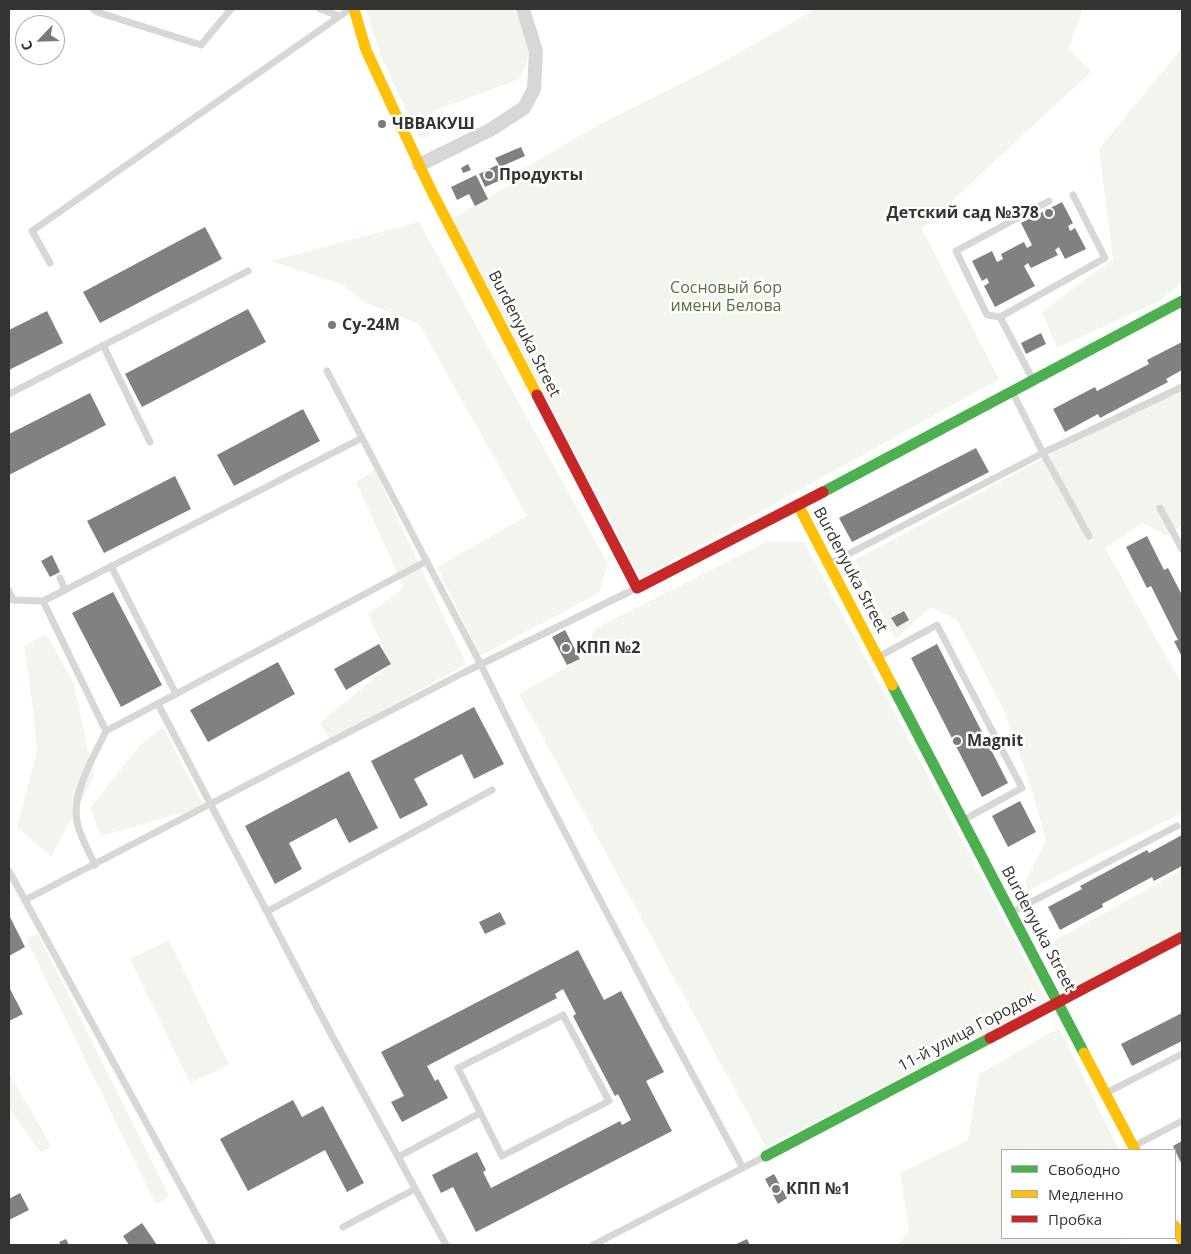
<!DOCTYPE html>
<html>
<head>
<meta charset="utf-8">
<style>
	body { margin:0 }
	#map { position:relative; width:1191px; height:1254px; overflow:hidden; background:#fff; font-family:"Open Sans",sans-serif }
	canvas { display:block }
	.frame { position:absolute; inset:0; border:10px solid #333; pointer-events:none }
	.legend { position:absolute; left:1001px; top:1149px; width:175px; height:90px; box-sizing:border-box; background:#fff; border:1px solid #adadad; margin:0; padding:6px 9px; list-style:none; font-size:15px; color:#333 }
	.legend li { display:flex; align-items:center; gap:10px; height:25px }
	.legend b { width:25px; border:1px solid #adadad }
	.north { position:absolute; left:15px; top:15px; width:50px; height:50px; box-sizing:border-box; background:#fff; border:1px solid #adadad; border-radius:50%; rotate:246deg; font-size:14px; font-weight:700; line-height:20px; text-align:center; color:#333 }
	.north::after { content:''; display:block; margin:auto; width:18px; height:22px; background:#7a7a7a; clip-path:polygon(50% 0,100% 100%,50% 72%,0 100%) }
</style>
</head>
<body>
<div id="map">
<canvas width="1191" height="1254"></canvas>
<div class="frame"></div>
<ul class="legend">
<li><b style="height:6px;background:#4caf50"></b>Свободно</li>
<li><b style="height:6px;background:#ffc107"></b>Медленно</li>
<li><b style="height:6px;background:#c62828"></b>Пробка</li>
</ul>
<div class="north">С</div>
</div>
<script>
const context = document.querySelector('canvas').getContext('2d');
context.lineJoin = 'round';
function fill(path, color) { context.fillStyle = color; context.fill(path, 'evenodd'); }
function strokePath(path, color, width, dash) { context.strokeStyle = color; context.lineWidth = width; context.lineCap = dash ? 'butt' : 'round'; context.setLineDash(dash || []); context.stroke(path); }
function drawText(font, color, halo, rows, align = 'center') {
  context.font = font + ' "Open Sans",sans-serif'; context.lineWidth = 5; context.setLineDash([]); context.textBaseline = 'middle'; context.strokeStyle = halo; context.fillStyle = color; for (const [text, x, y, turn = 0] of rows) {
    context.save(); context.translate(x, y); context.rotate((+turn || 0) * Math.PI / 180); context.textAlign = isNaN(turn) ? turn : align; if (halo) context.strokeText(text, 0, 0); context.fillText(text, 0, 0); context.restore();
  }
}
const green = new Path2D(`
	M366,9H514C526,36 539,54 517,80L433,111L428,137H419L380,54Z
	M816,9H1083L1068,49L1092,71L922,229L999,379L641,578L452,219L516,181L521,170L602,123L714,67Z
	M1182,48V282L1161,300L1057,348L1042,312L1113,259L1099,149Z
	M419,222L608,564L599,593L480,656L437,567L527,516L419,324L366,303L341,284L271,261Z
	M1182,384V526L1165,535L1143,523L1105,548L1182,684V813L1029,890L1025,882L1046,841L1032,791L1005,712L957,620L931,607L895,639L855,560Z
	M375,470L466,664L330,740L320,723L391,664L368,614L404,588L356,482Z
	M766,542H804L1047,1001L766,1147L519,694L582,659L595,629Z
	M46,634L74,684L94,777L51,857L17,827L37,751L32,701L24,647Z
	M163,727L204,807L101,836L90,808L140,745Z
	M1182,870V930L1075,988L1054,941Z
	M38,934L169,1196L156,1205L26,938Z
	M169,940L229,1065L190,1083L130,959Z
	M1059,1028L1119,1150H1002V1238H1123L1118,1245H898L909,1230L900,1173L968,1140L979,1074Z
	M9,1073L52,1147L40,1152L9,1108Z`);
const building = new Path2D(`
	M521,147L525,156L500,167L495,158Z
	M468,164L471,170L463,173L461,168Z
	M497,165L503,179L485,187L479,174Z
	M476,175L488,199L475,206L469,194L457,200L451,187Z
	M1062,202L1073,223L1068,226L1070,231L1075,228L1086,249L1065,259L1059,247L1055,250L1058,255L1031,268L1028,263L1024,266L1035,286L995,307L984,286L989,283L987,278L982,281L972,261L992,251L997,262L1003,259L1001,254L1024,242L1027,248L1032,245L1021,223Z
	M205,227L222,259L100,323L83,292Z
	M248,309L266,342L142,407L125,374Z
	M47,311L63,343L9,370V330Z
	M1041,333L1046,344L1026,354L1021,343Z
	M1182,342V370L1166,379L1168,382L1100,418L1098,414L1065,432L1053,409L1095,387L1097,391L1149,364L1147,360Z
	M90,393L106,425L9,475V434Z
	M303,409L320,441L234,486L217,455Z
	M976,448L989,472L852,542L839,518Z
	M175,476L191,509L104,553L87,521Z
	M1147,536L1164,570L1168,568L1182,595V657L1174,641L1178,640L1151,586L1147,588L1126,547Z
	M52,555L60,572L50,577L41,561Z
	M113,592L162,685L121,707L72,613Z
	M904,611L909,620L897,627L891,618Z
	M565,630L580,659L567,665L552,637Z
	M379,644L391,664L346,690L334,669Z
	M937,644L1008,783L982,797L911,658Z
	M278,662L295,694L208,742L190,710Z
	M474,707L504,764L474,779L462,754L414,779L428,805L400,819L371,761Z
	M349,771L378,828L349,843L336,818L289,843L302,869L275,884L245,826Z
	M1020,801L1036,832L1008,847L992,816Z
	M1182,835V866L1154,881L1152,877L1102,904L1103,907L1060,930L1048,907L1082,889L1080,886L1147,850L1149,853Z
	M500,912L506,924L485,934L479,922Z
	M9,915L25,947L9,956Z
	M578,950L604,1000L621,991L664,1072L646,1081L672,1131L476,1232L453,1187L441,1193L432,1175L477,1152L486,1170L483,1172L491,1188L620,1121L622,1125L631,1120L618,1094L615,1096L573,1016L576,1014L563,989L555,994L557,998L427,1066L435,1081L438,1079L448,1098L402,1122L391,1102L404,1096L381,1052Z
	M9,987L23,1014L9,1021Z
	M1182,1013V1041L1132,1066L1121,1044Z
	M293,1100L302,1117L323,1106L364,1183L347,1192L325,1150L248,1191L220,1139Z
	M1182,1141V1165L1173,1146Z
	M774,1174L787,1198L778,1204L765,1179Z
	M20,1193L29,1210L9,1220V1199Z
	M142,1223L157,1245H129L123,1236Z
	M66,1239L69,1245H61L59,1242Z
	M747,1239L750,1245H734Z`);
const lane = new Path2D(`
	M93,9L97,12L201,45L231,9
	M320,9L339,16
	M50,263L32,231L350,9
	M1000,317L987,315L956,251L1049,201
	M103,345L150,442
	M327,371L481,665L534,773L598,896L661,1016L743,1168
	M1032,378L1000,317L1105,258L1073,195
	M1013,393L1043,453L1089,536
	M9,394L248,271
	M1160,508L1182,549
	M831,563L1043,453L1182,387
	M111,566L176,694
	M60,578L65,590L43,601L106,731C94,756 71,794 77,822C80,837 89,851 95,865
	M65,590L362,438
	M9,591L13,600L43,601
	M880,656L937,625L1022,788L965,819
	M158,704L330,1032L446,1245
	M106,731L427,561
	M9,871L213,1245
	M25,900L463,673L635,589
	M268,911L492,790
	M1012,912L1177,826
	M563,1015L609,1101L502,1156L458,1068Z
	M1108,1092L1182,1054
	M1134,1146L1182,1121
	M398,1157L480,1113
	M343,1227L415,1189
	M593,1245L764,1157`);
const street = new Path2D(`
	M419,165L490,130L524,108L534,89L536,51L523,9`);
const fast = new Path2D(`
	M823,492L1182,301
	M892,685L1084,1053
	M766,1156L990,1038`);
const slow = new Path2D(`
	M354,9L366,50L430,188L537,395
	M798,505L892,685
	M1084,1053L1135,1150
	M1175,1226L1182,1240`);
const jam = new Path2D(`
	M537,395L637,588L823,492
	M990,1038L1182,937`);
const markers = [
	[382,124,5,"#7a7a7a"],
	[489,175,5,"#7a7a7a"],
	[1049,213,5,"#7a7a7a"],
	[332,325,5,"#7a7a7a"],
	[566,648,5,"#7a7a7a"],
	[957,741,5,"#7a7a7a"],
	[776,1189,5,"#7a7a7a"]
];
const poiNames = [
	["ЧВВАКУШ",392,124],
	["Продукты",499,175],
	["Детский сад №378",1039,213,"right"],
	["Су-24М",342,325],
	["КПП №2",576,648],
	["Magnit",967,741],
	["КПП №1",786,1189]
];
const parkNames = [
	["Сосновый бор",726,288],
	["имени Белова",726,306]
];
const streetNames = [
	["Burdenyuka Street",524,334,63],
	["Burdenyuka Street",850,570,62],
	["Burdenyuka Street",1038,929,62],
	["11-й улица Городок",967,1032,-28]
];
fill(green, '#f1f5ed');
fill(building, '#818181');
strokePath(lane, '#d7d7d7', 7);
strokePath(street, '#d7d7d7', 14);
strokePath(fast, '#4caf50', 11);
strokePath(slow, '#ffc107', 11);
strokePath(jam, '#c62828', 11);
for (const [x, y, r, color] of markers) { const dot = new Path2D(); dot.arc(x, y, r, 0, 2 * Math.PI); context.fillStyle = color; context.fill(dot); strokePath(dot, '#fff', 2); }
drawText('bold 16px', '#333', '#fff', poiNames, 'left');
drawText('16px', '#56703f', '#fff', parkNames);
drawText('16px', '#333', '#fff', streetNames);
</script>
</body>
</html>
